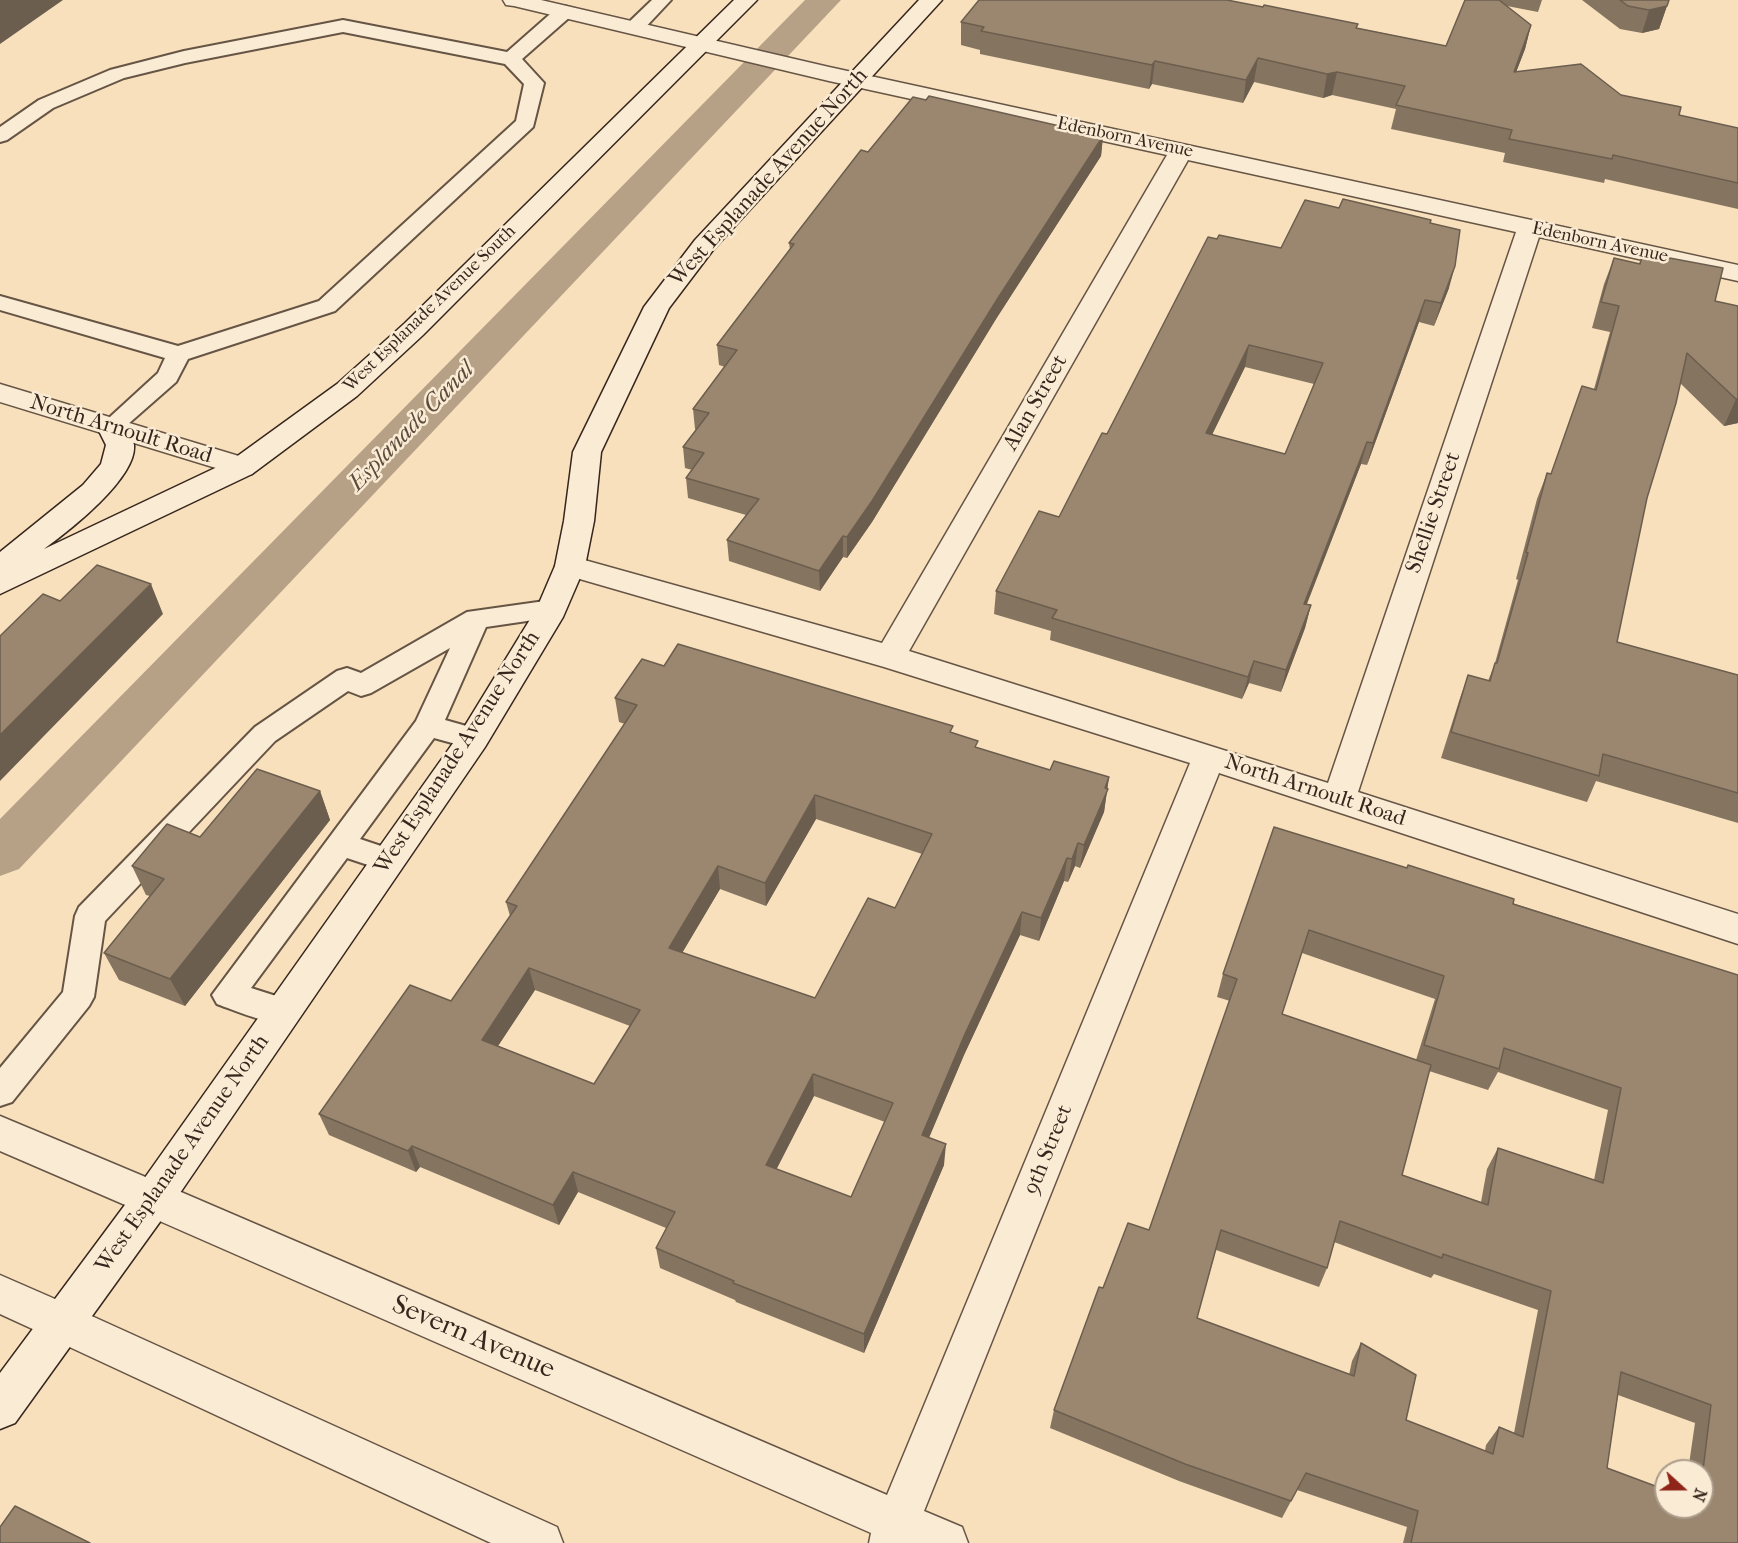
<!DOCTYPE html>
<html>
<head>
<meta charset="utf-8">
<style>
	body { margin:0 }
	#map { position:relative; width:1738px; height:1543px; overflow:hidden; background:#f8e0bd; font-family:"IM FELL French Canon",serif }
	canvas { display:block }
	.north { position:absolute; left:1654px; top:1459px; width:60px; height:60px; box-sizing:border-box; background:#faebd4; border:2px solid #ac9c8b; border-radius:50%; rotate:111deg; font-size:16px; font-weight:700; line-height:24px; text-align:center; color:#36261d }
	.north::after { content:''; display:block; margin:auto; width:21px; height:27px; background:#8f2418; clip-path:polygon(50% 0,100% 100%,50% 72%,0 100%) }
</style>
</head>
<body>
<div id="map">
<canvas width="1738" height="1543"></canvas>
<div class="north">N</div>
</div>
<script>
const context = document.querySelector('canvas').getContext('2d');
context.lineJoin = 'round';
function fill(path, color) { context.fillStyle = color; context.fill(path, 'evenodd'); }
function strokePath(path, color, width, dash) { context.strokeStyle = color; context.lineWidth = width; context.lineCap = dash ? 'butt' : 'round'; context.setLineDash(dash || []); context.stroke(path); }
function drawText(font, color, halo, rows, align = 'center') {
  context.font = font + ' "IM FELL French Canon",serif'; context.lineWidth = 5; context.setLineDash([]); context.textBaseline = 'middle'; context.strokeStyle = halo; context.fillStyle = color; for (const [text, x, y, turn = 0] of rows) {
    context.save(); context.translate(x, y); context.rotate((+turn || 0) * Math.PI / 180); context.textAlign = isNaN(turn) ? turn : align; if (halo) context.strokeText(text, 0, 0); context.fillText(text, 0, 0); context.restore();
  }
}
const canal = new Path2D(`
	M805,0H841L19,869L0,876V819Z`);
const service = new Path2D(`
	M652,0H671L641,32H627L625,28L627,24Z
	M564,6L571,8L573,12L571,16L522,59L544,83L533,127L335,311L188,359L176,382L119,432L111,435L103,432L99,427L158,373L165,358L0,310V296L178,346L319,301L516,121L524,84L505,64L343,32L185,63L124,78L53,108L7,140L0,142V127L39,100L110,70L184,51L343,20L507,52L557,8Z
	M552,600L561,602L565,609L561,616L486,627L445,720L484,731L488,738L484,745L474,749L434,738L360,839L399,852L404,860L399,868L389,872L347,858L251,988L295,1002L300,1011L295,1020C273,1028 239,1012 217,1004L212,995L416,721L450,648L371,693L361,696L348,691L275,741L105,921L94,997L89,1006L12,1102L0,1106V1068L63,992L75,916L79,907L255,727L337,671L347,668L361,673L467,612Z`);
const minor = new Path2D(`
	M503,0H541L829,67L1738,265V281L1539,237L1358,792L1738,914V944L1219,773L924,1511L962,1527L968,1543H869L871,1533L139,1212L133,1199L139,1186L153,1181L167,1186L887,1495L1190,763L884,667L559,573L555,566L559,559L570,556L882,643L1167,155L829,81L514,6L506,5ZM1188,160L1516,232L1328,783L909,651Z
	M0,384L252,460L256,467L252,474L242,476L0,402Z
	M63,1303L557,1527L563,1543H491L48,1337L42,1323L48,1309Z`);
const tertiary = new Path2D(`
	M0,1116L167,1186L173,1199L167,1212L153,1217L0,1151Z
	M0,1275L78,1309L84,1323L78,1337L63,1343L0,1314Z`);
const secondary = new Path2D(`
	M734,0H757L423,335L357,396L252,474L0,594V552L83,485L101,464L106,445L97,427L101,421L111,418L121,421C125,427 133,438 134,445C137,478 69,531 44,549L232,460L337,384L405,323Z
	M919,0H942L713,250L669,308L601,452L594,521L585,566L563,617L485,747L167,1212L15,1423L0,1429V1373L139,1186L463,729L537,608L555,566L564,521L573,452L644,307L695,240Z`);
const wall = new Path2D(`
	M1465,0H1542L1538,12L1507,6L1531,25L1525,49L1516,72L1621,95L1679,115L1738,128V209L1605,179L1604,183L1503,162L1505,153L1391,129L1396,109L1332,95L1323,98L1254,82L1243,103L1152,84L1149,89L980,54V50L961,45V22L1358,28L1446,46Z
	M1582,0H1669L1659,29L1642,33L1620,29Z
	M926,100L1103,136L1101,156L996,319L872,522L847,558L843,557L820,591L729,561L727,540L746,515L688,498L686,478L692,470L685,468L683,447L696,430L695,429L693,409L725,367L719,365L717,345L790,250L789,243L868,152Z
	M1339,208L1430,224L1449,288L1434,326L1419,322L1367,465L1361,464L1307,604L1311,605L1305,628L1281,692L1249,683L1242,699L1050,640L1051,631L994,614L996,591L1059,517L1107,434L1217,239L1281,248ZM1245,367L1314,384L1285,454L1212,435Z
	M1643,253L1715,301L1738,306V423L1724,426L1680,383L1647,498L1617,642L1738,675V823L1596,781L1587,802L1441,758L1459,701L1468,675L1488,681L1495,663L1518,580L1516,579L1537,499L1547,473L1551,474L1594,389L1610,332L1592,328L1604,284L1614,258L1639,264Z
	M664,666L953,733L978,748L1050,770L1109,777L1104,812L1080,868L1075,866L1068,882L1064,881L1039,941L1020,935L964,1055L929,1138L944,1165L864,1353L736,1302L735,1300L660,1268L656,1248L666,1228L578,1192L559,1225L420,1167L416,1172L329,1135L319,1114L451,1001L510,916L506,902L625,724L619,722L615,698ZM816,819L922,854L895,908L815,998L682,953L720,889L766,906ZM535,990L630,1026L594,1084L498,1046ZM814,1096L885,1122L851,1197L776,1169Z
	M320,791L330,820L185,1006L119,980L104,953L150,896L146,895L132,866L200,837Z
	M1274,827L1738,975V1543H1403L1407,1527L1297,1490L1282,1518L1179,1481L1050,1428L1054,1410L1103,1288L1149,1230L1230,1001L1217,997L1223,974ZM1302,953L1435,999L1416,1060L1282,1014ZM1429,1071L1488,1090L1498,1072L1608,1110L1594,1180L1498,1148L1487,1169L1481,1202L1402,1175ZM1334,1242L1431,1278L1434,1274L1538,1310L1514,1433L1499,1427L1486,1445L1485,1451L1406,1420L1361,1343L1352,1361L1349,1375L1197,1318L1216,1250L1319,1287L1327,1268ZM1618,1395L1695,1423L1688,1471H1702V1507L1607,1468Z`);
const shadedWall = new Path2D(`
	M0,0H63L0,44Z
	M1667,6L1659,29L1642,33L1649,10Z
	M1531,25L1525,49L1507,96L1514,72Z
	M1258,58L1254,82L1243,103L1246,80Z
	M1155,61L1152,84L1149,89L1152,65Z
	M1337,72L1332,95L1323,98L1327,74Z
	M1103,136L1101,156L996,319L872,522L847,558V537L998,298Z
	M1455,266L1449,288L1434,326L1441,303Z
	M1425,300L1419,322L1367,465L1373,443Z
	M1249,345L1245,367L1202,455L1206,433Z
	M1736,399H1738V423L1724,426Z
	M1367,442L1361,464L1298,626L1304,604Z
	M843,536V557L820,591L819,571Z
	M151,584L163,614L0,781V735Z
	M1311,605L1305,628L1281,692L1286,670Z
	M1254,661L1249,683L1242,699L1248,677Z
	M1109,777L1104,812L1080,868L1084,845Z
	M320,791L330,820L185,1006L170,979Z
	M815,795L816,819L766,906L765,883Z
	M1078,843L1075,866L1068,882L1072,859Z
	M1067,858L1064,881L1039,941L1041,918Z
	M718,866L720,889L672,970L669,948Z
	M1022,912L1020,935L964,1055L921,1156L922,1135L965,1034Z
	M529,968L535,990L488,1061L482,1040Z
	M813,1074L814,1096L768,1186L766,1165Z
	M946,1144L944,1165L864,1353V1334Z
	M412,1146L420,1167L416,1172L408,1151Z
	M573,1172L578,1192L559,1225L553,1205Z`);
const building = new Path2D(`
	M979,0H1227L1263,7L1264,5L1358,24L1356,28L1446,46L1465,0H1499L1531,25L1514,72L1581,64L1621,95L1681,107L1679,115L1738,128V183L1613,155L1612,159L1509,139L1512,130L1396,105L1405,86L1337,72L1327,74L1258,58L1246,80L1155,61L1152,65L981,31L984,27L961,22Z
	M1620,0H1669L1667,6L1649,10L1628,6Z
	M929,96L1103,136L998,298L872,501L847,537L843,536L819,571L727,540L759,499L686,478L704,453L683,447L709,413L693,409L737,350L717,345L794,244L789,243L861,150L868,152L913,97L926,100Z
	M1343,199L1431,220L1430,223L1460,230L1455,266L1441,303L1425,300L1373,443L1367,442L1304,604L1311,605L1286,670L1254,661L1248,677L1052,618L1057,610L996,591L1039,511L1059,517L1102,433L1107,434L1208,237L1217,239L1219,235L1281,248L1305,200L1339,208ZM1249,345L1323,363L1285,454L1206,433Z
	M1643,253L1723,268L1715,301L1738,306V399H1736L1687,353L1676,403L1647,498L1617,642L1738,675V793L1603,754L1599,776L1451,732L1468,675L1490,681L1495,663H1497L1528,553L1526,552L1547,473L1551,474L1582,386L1596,390L1619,306L1601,302L1614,258L1640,264Z
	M97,565L151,584L0,735V636L43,594L60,601Z
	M678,644L953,726L950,732L978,741L975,747L1050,770L1054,761L1109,777L1105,788L1108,789L1084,845L1078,843L1072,859L1067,858L1041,918L1022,912L965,1034L922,1135L946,1144L864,1334L733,1283L734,1281L656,1248L675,1212L573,1172L553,1205L412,1146L408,1151L319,1114L410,985L451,1001L517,906L506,902L637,705L615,698L642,659L664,666ZM815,795L932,834L895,908L868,898L815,998L669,948L718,866L765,883ZM529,968L640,1010L594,1084L482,1040ZM813,1074L893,1103L851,1197L766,1165Z
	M257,769L320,791L170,979L104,953L164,879L132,866L167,824L200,837Z
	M1274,827L1407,868L1408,865L1514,899L1513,904L1738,975V1543H1411L1418,1511L1306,1473L1291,1501L1185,1464L1054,1410L1099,1287L1103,1288L1128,1223L1149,1230L1237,979L1223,974ZM1309,930L1444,976L1424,1045L1499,1069L1504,1048L1621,1088L1603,1183L1498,1148L1488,1205L1402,1175L1431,1065L1282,1014ZM1340,1221L1442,1258L1443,1254L1551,1291L1523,1437L1499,1427L1493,1454L1406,1420L1416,1375L1361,1343L1354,1376L1197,1318L1221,1230L1327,1268ZM1621,1372L1711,1405L1702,1478V1507H1666V1490L1607,1468Z
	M15,1506L90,1543H0V1527Z`);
const farStreetnames = [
	["Edenborn Avenue",1125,138,12],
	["Edenborn Avenue",1600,243,12],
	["West Esplanade Avenue South",430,309,-44]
];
const streetNames = [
	["West Esplanade Avenue North",769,178,-48],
	["Alan Street",1036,403,-60],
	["North Arnoult Road",121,430,17],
	["Shellie Street",1434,513,-71],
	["West Esplanade Avenue North",458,753,-57],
	["North Arnoult Road",1315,791,18],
	["9th Street",1049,1150,-68],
	["West Esplanade Avenue North",183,1154,-55]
];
const waterNames = [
	["Esplanade Canal",412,427,-46]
];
const nearStreetnames = [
	["Severn Avenue",473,1338,23]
];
fill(canal, '#b6a187');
strokePath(service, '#665445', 4);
strokePath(minor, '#665445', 3);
strokePath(tertiary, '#665445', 3);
strokePath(secondary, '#36261d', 3);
fill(service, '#faebd4');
fill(minor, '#faebd4');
fill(tertiary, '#faebd4');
fill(secondary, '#faebd4');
fill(wall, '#857460');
fill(shadedWall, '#6c5e4e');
fill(building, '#9b8770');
strokePath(building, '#6c5e4e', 1.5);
drawText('18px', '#36261d', '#faebd4', farStreetnames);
drawText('22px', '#36261d', '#faebd4', streetNames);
drawText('italic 24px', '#5c4b3d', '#faebd4', waterNames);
drawText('27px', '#36261d', '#faebd4', nearStreetnames);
</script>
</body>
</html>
